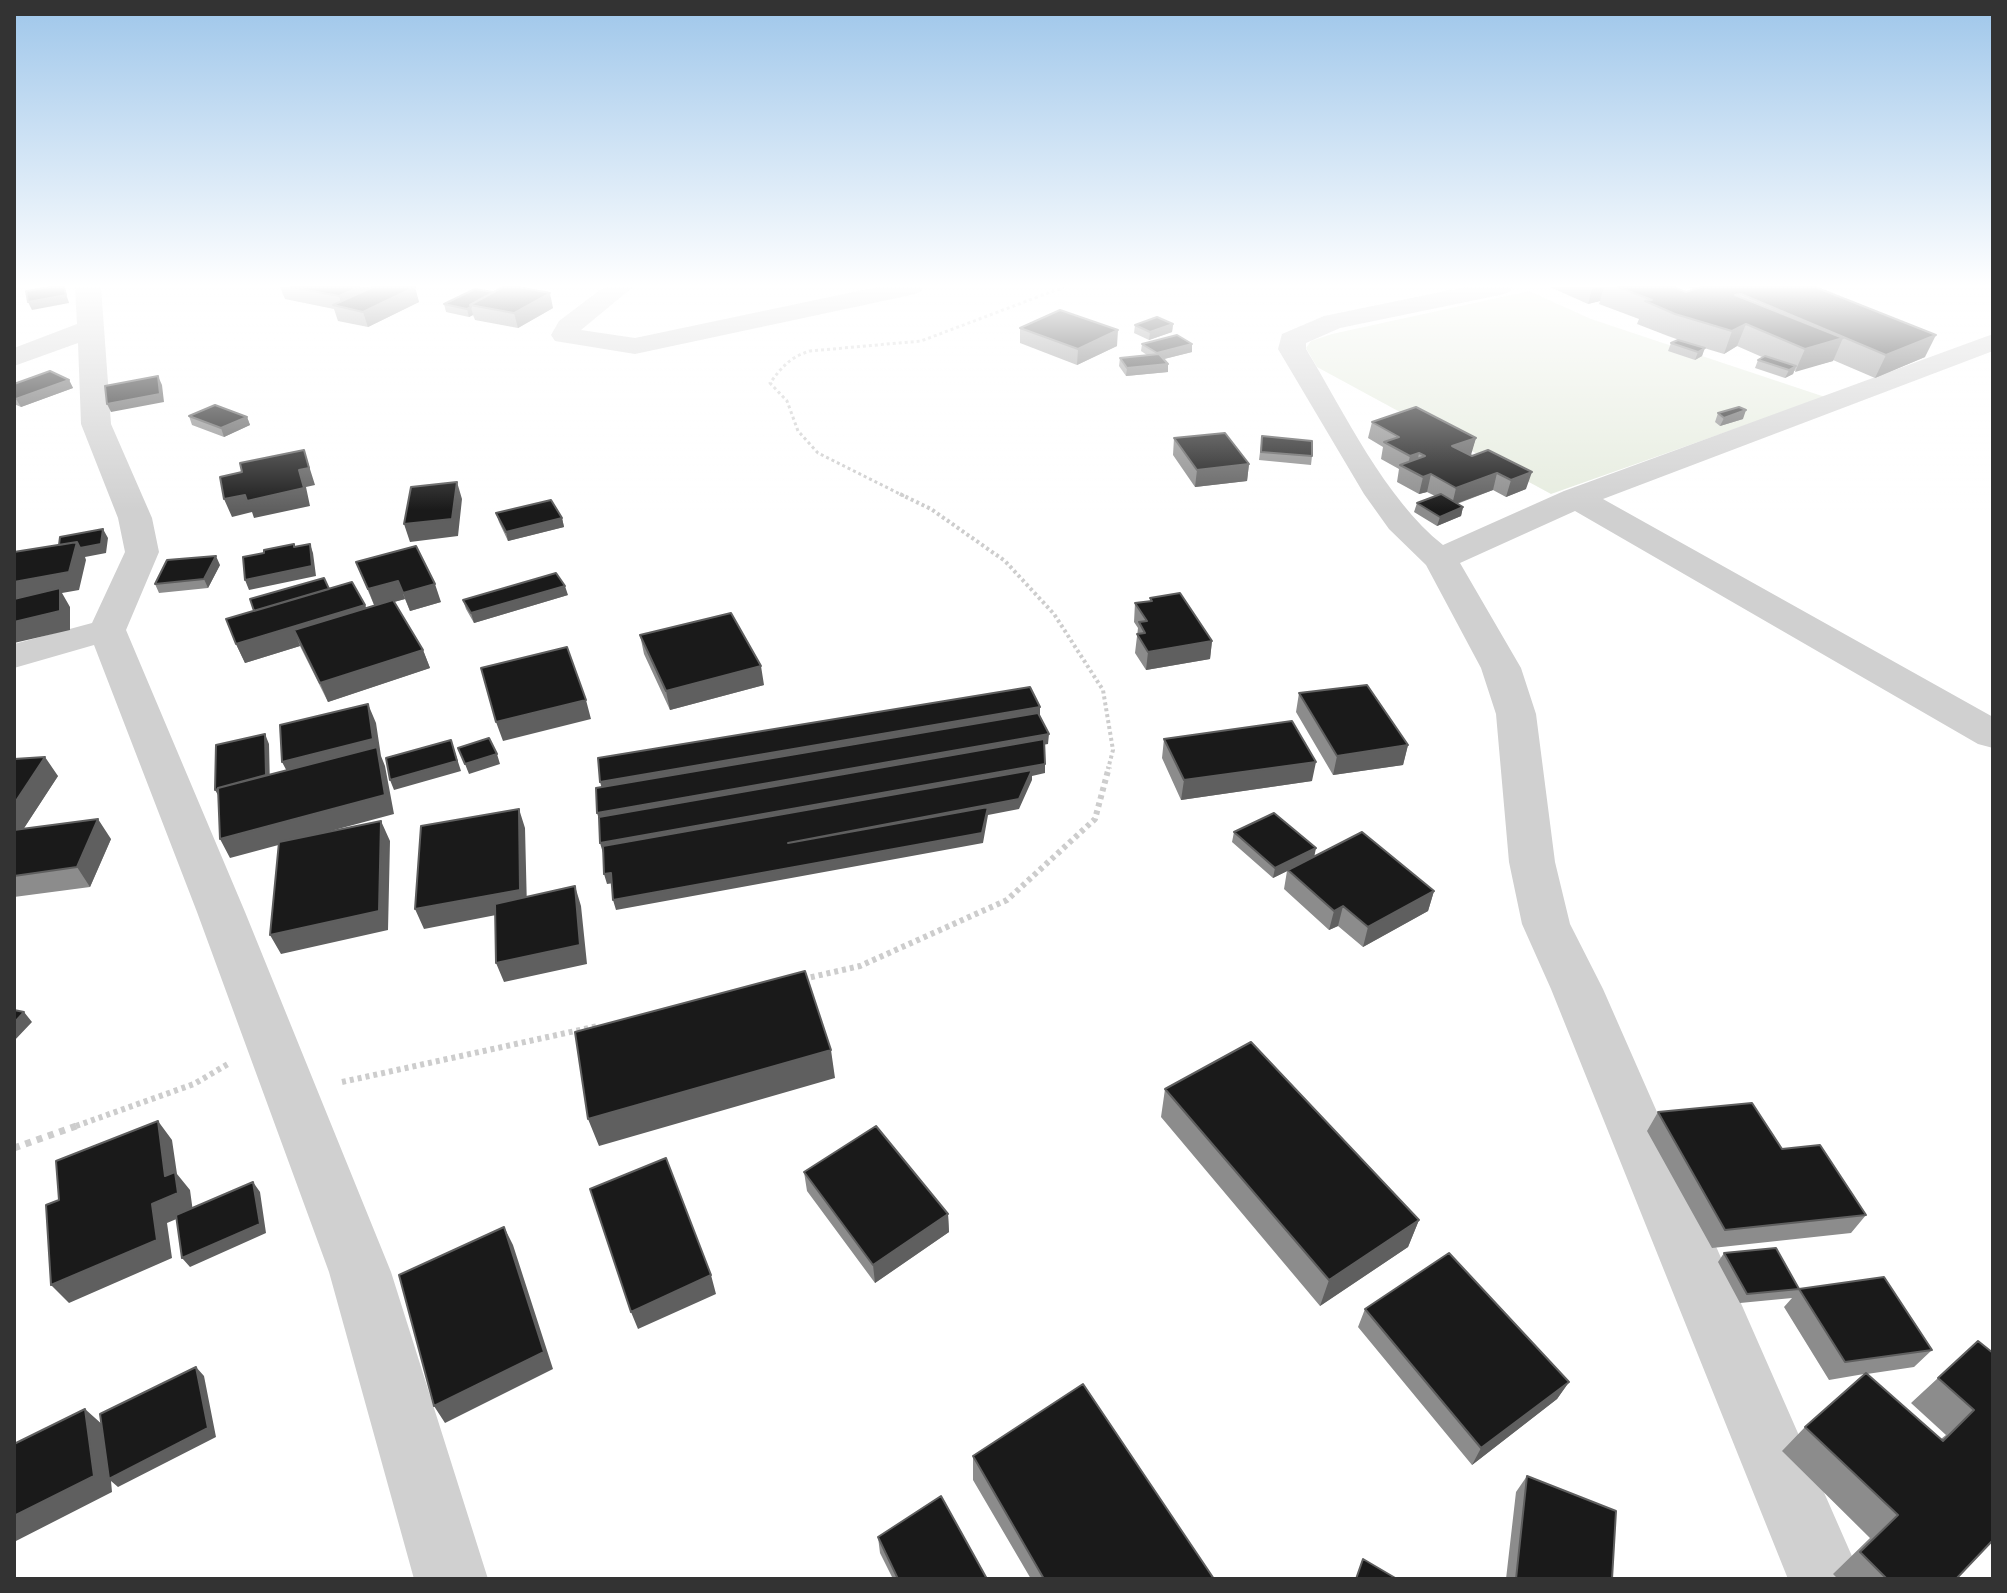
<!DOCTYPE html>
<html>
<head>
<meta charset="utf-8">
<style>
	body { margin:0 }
	#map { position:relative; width:2007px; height:1593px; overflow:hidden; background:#fff; font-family:Cabin,sans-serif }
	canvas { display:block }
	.frame { position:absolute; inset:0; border:16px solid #333; pointer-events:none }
</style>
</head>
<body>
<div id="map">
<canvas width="2007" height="1593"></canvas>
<div class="frame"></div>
</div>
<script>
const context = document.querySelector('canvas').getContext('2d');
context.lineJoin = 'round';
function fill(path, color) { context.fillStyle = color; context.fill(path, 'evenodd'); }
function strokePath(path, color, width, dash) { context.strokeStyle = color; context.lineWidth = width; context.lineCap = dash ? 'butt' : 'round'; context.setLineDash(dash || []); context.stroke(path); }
const green = new Path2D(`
	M1529,291L1591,319L1825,397L1551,494L1317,367L1306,348L1311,341L1332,334Z`);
const pathFar3 = new Path2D(`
	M904,496L818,453L798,431L787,401L770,383C782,367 790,357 810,351L921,341L1064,287`);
const pathFar2 = new Path2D(`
	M900,494L931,509L1005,561L1054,614L1103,690L1113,750L1108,769`);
const pathFar1 = new Path2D(`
	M803,979L860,966L1007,900L1095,819L1109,767
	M342,1082L598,1026
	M76,1126L194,1084L228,1064`);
const path = new Path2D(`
	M14,1148L82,1124`);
const minor = new Path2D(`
	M75,287H101L111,424L152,518L159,552L126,630L245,912L391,1272L488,1579H414L329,1272L197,912L94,645L14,668V644L92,623L125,552L118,518L81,424L78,343L14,366V348L77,324Z
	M604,287H633L581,330L635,338L877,287H924L920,292L911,295L635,354L555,341L551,335L559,321Z
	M1465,287H1513L1509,292L1500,295L1340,328L1306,343V349C1344,412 1385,499 1443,545L1564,491L1993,334V351L1603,499L1993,717V748L1978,744L1575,511L1460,563L1521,668L1536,714L1555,862L1570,924L1603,989L1862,1579H1788L1551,989L1522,924L1509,862L1496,714L1481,668L1426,565L1389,529L1364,494L1278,349L1282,334L1324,316Z`);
const wall = new Path2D(`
	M280,287H413L419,302L368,327L338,321L334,309L285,299Z
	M1550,287H1674L1686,292L1694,289L1688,287H1815L1925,357L1875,378L1833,360V361L1794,371L1793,374L1785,378L1755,368L1758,360L1762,357L1737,346L1724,354L1704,348L1702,356L1695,360L1668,351L1671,343L1682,341L1668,336L1637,324L1639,319L1599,304L1600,301L1588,304Z
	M444,304L553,308L518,328L475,320L473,315L469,317L446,312Z
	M1173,324L1172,332L1149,340L1134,333L1135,325Z
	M1020,328L1117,346L1077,365L1020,343Z
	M1142,344H1192V352L1164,359L1168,364V372L1126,376L1119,366L1120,358L1147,355L1141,351Z
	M69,380L73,388L21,407L14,404V384Z
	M1718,413L1743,419L1720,426L1715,422Z
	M189,416L247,417L250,425L224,437L192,425Z
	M1372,422L1476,438L1470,455L1526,489L1506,497L1493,490L1457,504L1463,507L1461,516L1437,526L1414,512L1417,503L1435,496L1427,492L1419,494L1397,482L1399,469L1381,459L1383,447L1368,438Z
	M1262,436L1312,456L1311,465L1259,460Z
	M1174,438L1249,464L1247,481L1195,487L1173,455Z
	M496,513L562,518L564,527L508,541L499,522Z
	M356,562L441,602L410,611L405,599L394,602L423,650L430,668L328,702L300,646L245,663L236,644L329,589L365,605L366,608L374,605Z
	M220,565L208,588L159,593L155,584Z
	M568,595L474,623L466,609L463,600Z
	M1150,598L1212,641L1210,659L1146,670L1135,653L1138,628L1134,622L1135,603L1150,601Z
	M640,635L764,685L670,710L644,654Z
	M1299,693L1408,745L1403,765L1333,775L1296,712Z
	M1164,739L1312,781L1181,800L1162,758Z
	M14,759L58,776L24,828L111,839L90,887L14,897Z
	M1234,832L1434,891L1428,911L1363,947L1338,926L1329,930L1284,889L1287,871L1273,878L1232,842Z
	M1165,1089L1419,1220L1408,1247L1320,1306L1161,1117Z
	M1658,1112L1782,1149L1866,1215L1851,1233L1712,1248L1647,1131Z
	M804,1172L948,1214L949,1232L875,1283L807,1191Z
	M1724,1253L1799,1289L1932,1350L1914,1367L1867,1374L1941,1439L1946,1435L1911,1403L1978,1341L1993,1353L1956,1579H1838L1833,1574L1870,1538L1782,1451L1805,1427L1864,1374L1829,1380L1784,1307L1792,1298L1740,1303L1718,1262Z
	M1365,1309L1569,1382L1557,1399L1472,1465L1358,1327Z
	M973,1456L1214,1579H1031L973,1480Z
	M1527,1476L1612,1579H1506L1516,1492Z
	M878,1537L987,1579H893L880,1553Z`);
const shadedWall = new Path2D(`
	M64,287L69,303L32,310L28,302Z
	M359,287H386L342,307L339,296Z
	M415,287L419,302L368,327L363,312Z
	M1600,287H1604L1600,301L1588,304L1592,289Z
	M550,293L553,308L518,328L514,313Z
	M471,307L473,315L469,317L467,309Z
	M1173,324L1172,332L1149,340L1150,332Z
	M1746,324L1737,346L1724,354L1732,331Z
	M1118,330L1117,346L1077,365L1078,349Z
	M1936,335L1925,357L1875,378L1886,355Z
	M1843,338L1833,361L1795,372L1805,349Z
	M1192,344V352L1156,361L1157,353Z
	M1705,348L1702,356L1695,360L1698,352Z
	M1168,364V372L1126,376L1127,368Z
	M1796,366L1793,374L1785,378L1789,370Z
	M158,376L162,385L164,402L111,412L107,404Z
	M69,380L73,388L21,407L16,399Z
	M1746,410L1743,419L1720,426L1724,418Z
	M247,417L250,425L224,437L221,428Z
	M1476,438L1471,455L1448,463L1452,446Z
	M304,450L315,485L306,487L310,506L254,518L252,512L232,517L224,499L245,495L299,470Z
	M1419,453L1416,470L1407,468L1410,456Z
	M1249,464L1247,481L1195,487L1197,470Z
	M1532,472L1526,489L1506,497L1511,480Z
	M1497,473L1493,490L1452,505L1456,488Z
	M1431,474L1427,492L1419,494L1423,477Z
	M457,482L462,499L458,536L410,542L404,524Z
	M1463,507L1461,516L1437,526L1440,517Z
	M562,518L564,527L508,541L506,532Z
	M103,529L108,538L106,553L85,557L86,560L79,590L62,593L70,607V630L14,643V582L77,542Z
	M310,544L313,553L316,576L249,590L245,580Z
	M216,556L220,565L208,588L204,579Z
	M398,581L405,599L375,607L368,589Z
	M435,584L441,602L410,611L403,593Z
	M565,586L568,595L474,623L471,613Z
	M365,605L372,623L294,630L300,646L245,663L236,644Z
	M1212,641L1210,659L1146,670L1148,652Z
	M423,650L430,668L328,702L320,683Z
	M761,666L764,685L670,710L666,691Z
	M586,700L591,719L503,741L496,722Z
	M368,704L376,723L381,756L385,766L394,814L230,858L220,839L292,781L282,762Z
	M1040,707V717L603,792L600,782Z
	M265,734L269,744L270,788L221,800L215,790Z
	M1049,734L1048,744L600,822L597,813Z
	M451,740L461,771L394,790L390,780Z
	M1408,745L1403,765L1333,775L1337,756Z
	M497,754L500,764L469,774L465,764Z
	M45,757L58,776L15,842L14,804Z
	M1316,762L1312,781L1181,800L1184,780Z
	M1045,764V773L1032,776V780L1019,809L988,815L983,843L616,910L613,900L982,833L603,853L600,843Z
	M519,809L525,828L527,909L424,929L415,909Z
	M98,819L111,839L90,887L77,867Z
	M381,821L390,841L388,930L281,954L270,935Z
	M1316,848L1314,858L1273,878L1275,868Z
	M611,873L614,883L607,884L604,874Z
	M575,886L581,906L587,964L504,982L496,963Z
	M1434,891L1428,911L1363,947L1368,927Z
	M1343,906L1338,926L1329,930L1334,911Z
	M24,1012L32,1022L14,1041V1023Z
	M831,1050L835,1078L599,1146L588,1119Z
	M158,1121L172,1140L177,1174L190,1190L193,1212L167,1223L172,1258L69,1303L51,1285L152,1204L165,1176Z
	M253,1182L260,1192L266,1233L190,1267L182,1258Z
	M948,1214L949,1232L875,1283L873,1265Z
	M1419,1220L1408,1247L1320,1306L1329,1280Z
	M504,1227L513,1245L553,1369L445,1423L434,1406Z
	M711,1275L716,1294L638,1329L631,1312Z
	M196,1367L204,1376L216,1437L118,1487L111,1481L112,1492L14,1542V1516L85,1409L104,1426Z
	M1569,1382L1557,1399L1472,1465L1481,1448Z`);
const building = new Path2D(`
	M51,287H64L66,295L28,302L26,291Z
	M291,287H359L339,296Z
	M373,287H415L363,312L333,305Z
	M503,287H518L550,293L514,313L470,305Z
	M1618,287H1674L1686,292L1702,287H1815L1936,335L1886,355L1741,294L1735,295L1843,338L1805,349L1746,324L1732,331L1675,314L1645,301L1652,300Z
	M475,289L493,292L470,305L471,307L467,309L444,304Z
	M1060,310L1118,330L1078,349L1020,328Z
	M1157,317L1173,324L1150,332L1135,325Z
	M1177,335L1192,344L1157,353L1142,344Z
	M1678,340L1705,348L1698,352L1671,343Z
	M1159,354L1168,364L1127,368L1120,358Z
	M1765,356L1796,366L1789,370L1758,360Z
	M50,371L69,380L16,399L14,398V384Z
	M158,376L160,394L107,404L105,386Z
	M215,405L247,417L221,428L189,416Z
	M1416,407L1476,438L1452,446L1472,456L1488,450L1532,472L1511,480L1497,473L1456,488L1431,474L1423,477L1400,465L1425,456L1419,453L1410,456L1384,442L1399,437L1372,422Z
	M1739,407L1746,410L1724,418L1718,413Z
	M1225,433L1249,464L1197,470L1174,438Z
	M1262,436L1312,441V456L1261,452Z
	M304,450L309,468L299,470L304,488L247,501L245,495L224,499L220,477L242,472L240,463Z
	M457,482L452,519L404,524L411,487Z
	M1441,494L1463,507L1440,517L1417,503Z
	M551,500L562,518L506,532L496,513Z
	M103,529L101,544L80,548L77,542L59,545L60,537Z
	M77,542L69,572L14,582V552Z
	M294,544V547L310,544L312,566L245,580L243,557L264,553V550Z
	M416,546L435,584L403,593L398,581L368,589L356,562Z
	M216,556L204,579L155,584L167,560Z
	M556,573L565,586L471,613L463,600Z
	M324,578L329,589L254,611L250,599Z
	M352,582L365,605L236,644L226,619Z
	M60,588V611L14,622V599Z
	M1180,593L1212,641L1148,652L1137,634L1145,633L1139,622L1147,621L1135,603L1152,601L1150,598Z
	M393,600L423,650L320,683L294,630Z
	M731,613L761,666L666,691L640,635Z
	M567,647L586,700L496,722L481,668Z
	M1367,685L1408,745L1337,756L1299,693Z
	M1030,687L1040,707L600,782L598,758Z
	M368,704L373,739L282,762L280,725Z
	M1038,713L1049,734L597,813L596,788Z
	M1292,721L1316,762L1184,780L1164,739Z
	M265,734L266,775L218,788V789L215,790L216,745Z
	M489,738L497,754L465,764L458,748Z
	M1044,739L1045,764L600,843L599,817Z
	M451,740L457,761L390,780L386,758Z
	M377,747L385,795L220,839L218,788Z
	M45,757L14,804V759Z
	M1032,770L1019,799L788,843L988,807L982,833L613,900L611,873L604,874L603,846Z
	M519,809L520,890L415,909L421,826Z
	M1274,813L1316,848L1275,868L1234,832Z
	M98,819L77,867L14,876V830Z
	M381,821L379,911L270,935L279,842Z
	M1362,832L1434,891L1368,927L1343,906L1334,911L1288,870Z
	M575,886L580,945L496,963L495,904Z
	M805,971L831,1050L588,1119L575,1032Z
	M14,1010L24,1012L14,1023Z
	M1251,1042L1419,1220L1329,1280L1165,1089Z
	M1752,1103L1782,1149L1820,1145L1866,1215L1725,1230L1658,1112Z
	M158,1121L165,1176L175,1172L178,1193L152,1204L157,1240L51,1285L46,1205L59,1200L56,1161Z
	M876,1126L948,1214L873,1265L804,1172Z
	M666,1158L711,1275L631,1312L590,1189Z
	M253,1182L260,1224L182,1258L176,1215Z
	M504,1227L544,1352L434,1406L399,1275Z
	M1776,1248L1799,1289L1747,1294L1724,1253Z
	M1449,1253L1569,1382L1481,1448L1365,1309Z
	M1884,1277L1932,1350L1845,1362L1799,1289Z
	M1978,1341L1993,1353V1540L1956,1579H1887L1860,1552L1898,1515L1805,1427L1866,1373L1943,1441L1974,1410L1938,1378Z
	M196,1367L208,1428L109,1479L100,1414Z
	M1083,1384L1214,1579H1044L973,1456Z
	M85,1409L94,1476L14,1516V1444Z
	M1527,1476L1616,1511L1612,1579H1516Z
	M941,1496L987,1579H898L878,1537Z
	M1363,1559L1397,1579H1356Z`);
fill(green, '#e6ecdf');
strokePath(pathFar3, '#cdcdcd', 3, [3, 3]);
strokePath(pathFar2, '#cdcdcd', 4, [3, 3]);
strokePath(pathFar1, '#cdcdcd', 6, [4, 4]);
strokePath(path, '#cdcdcd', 7, [6, 6]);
fill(minor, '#d0d0d0');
fill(wall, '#8c8c8c');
fill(shadedWall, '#5f5f5f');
fill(building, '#1a1a1a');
strokePath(building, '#5f5f5f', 2);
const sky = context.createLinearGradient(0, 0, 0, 510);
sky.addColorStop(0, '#9ec6ea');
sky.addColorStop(0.56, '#fff');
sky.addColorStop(1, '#ffffff00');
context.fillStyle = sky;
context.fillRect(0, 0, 2007, 510);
</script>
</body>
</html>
